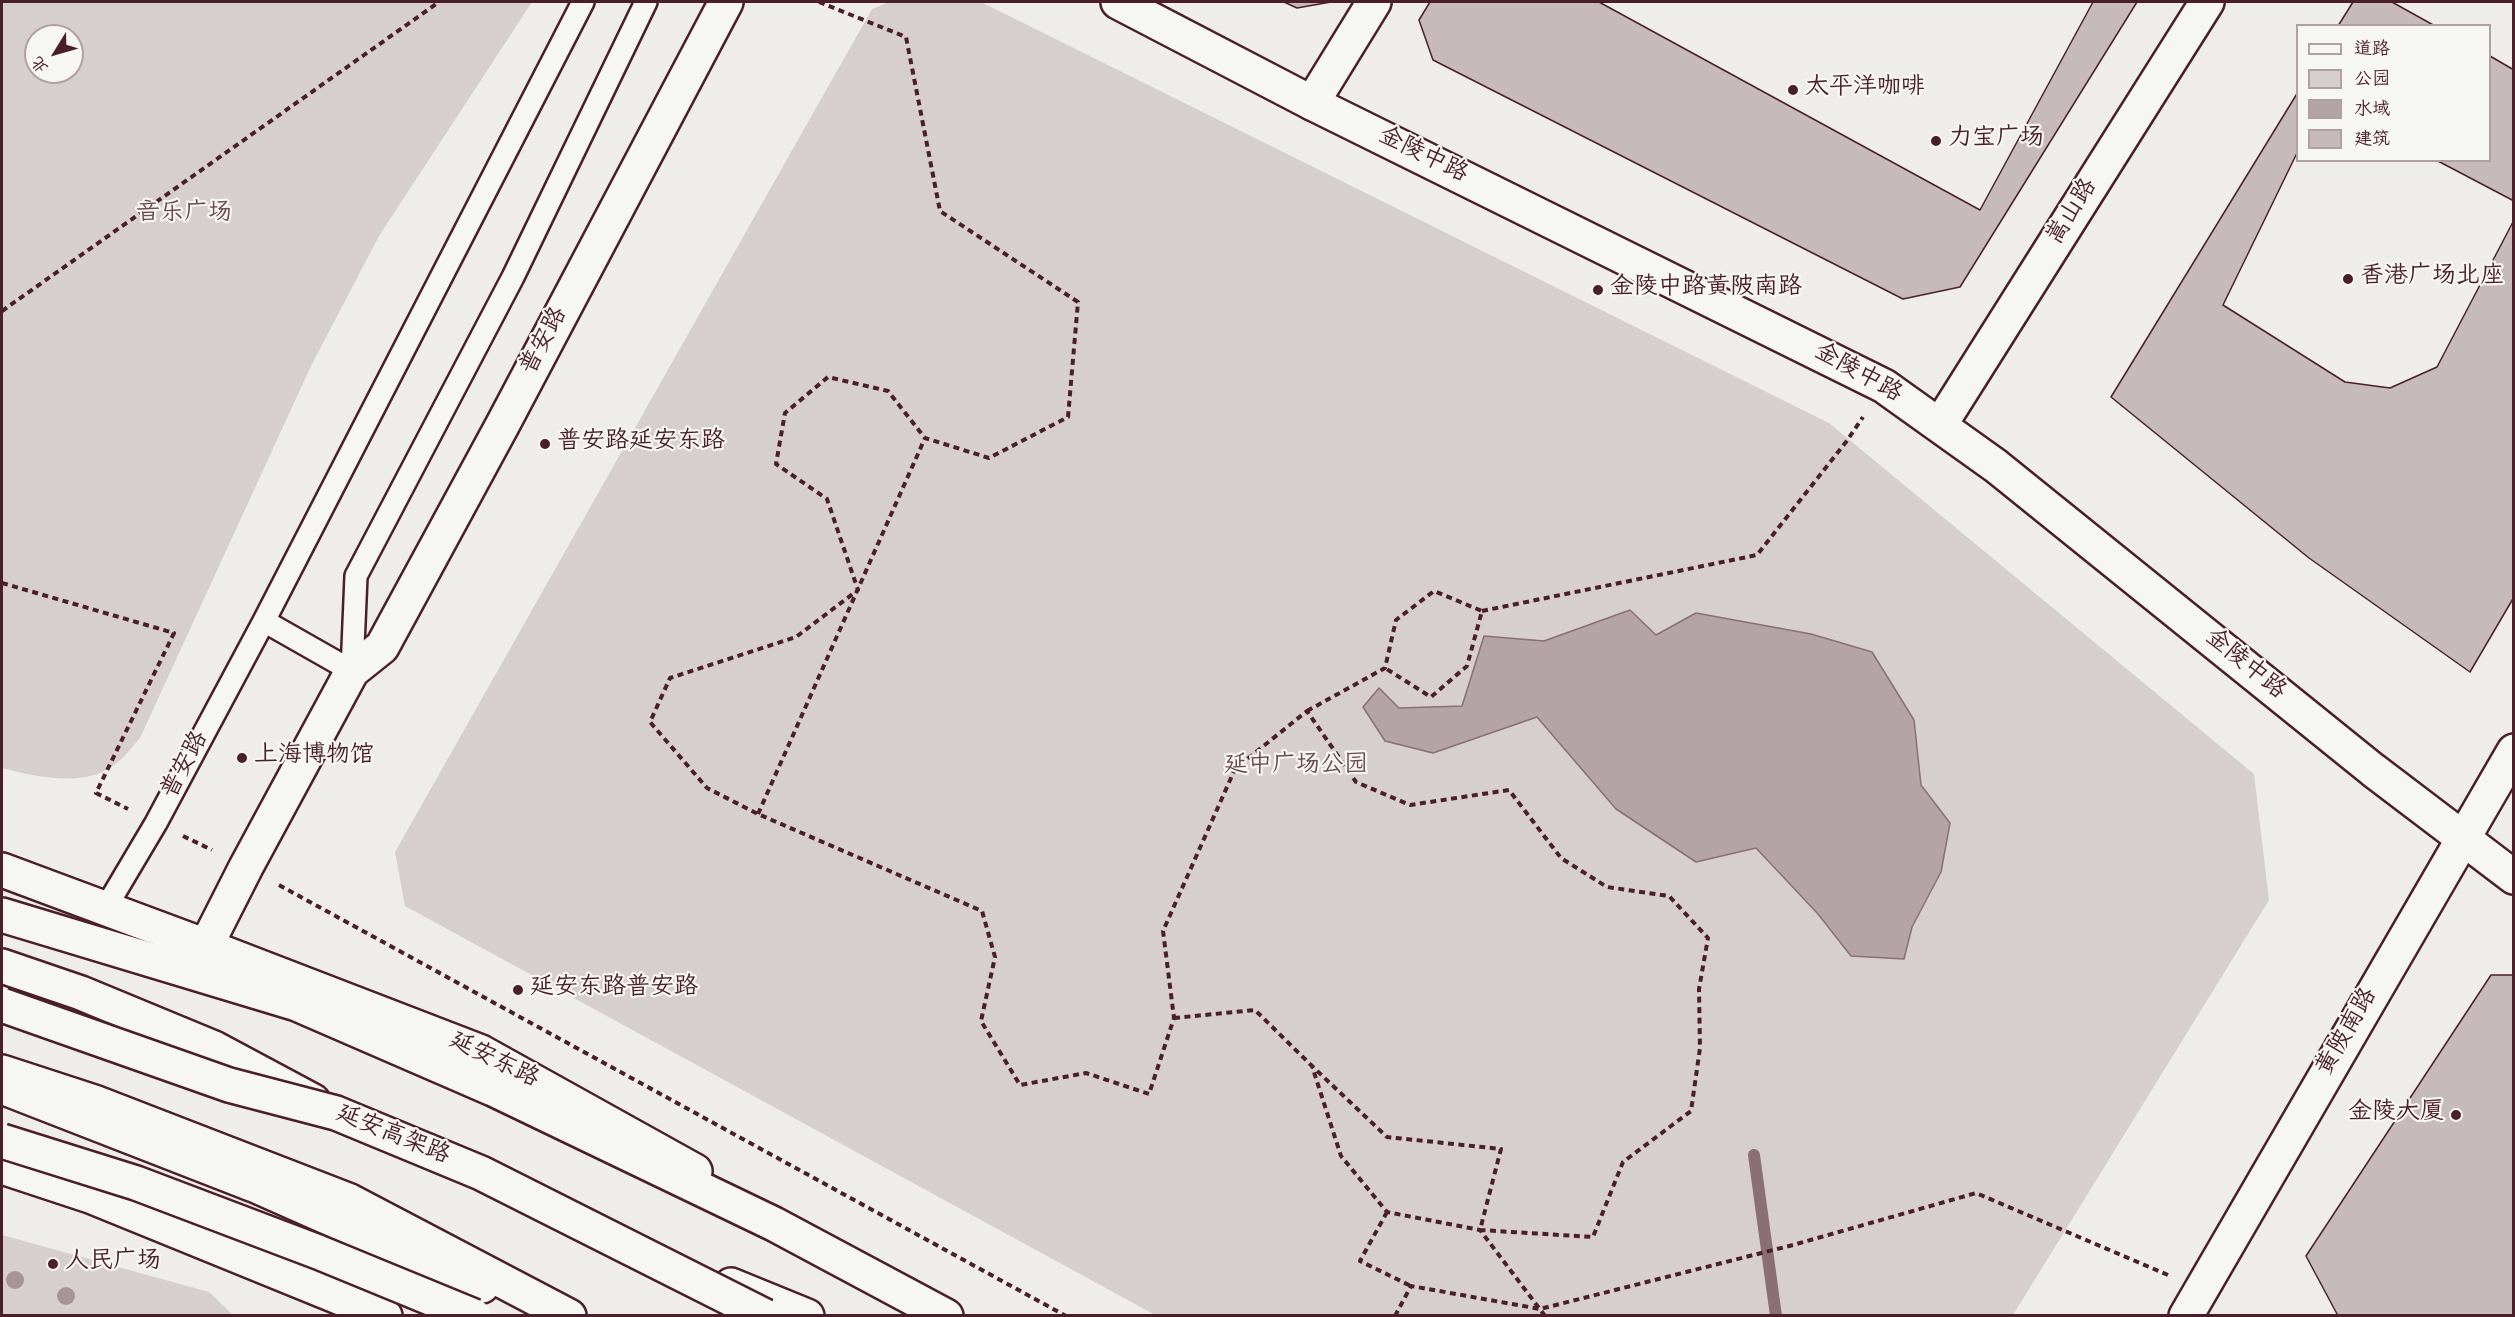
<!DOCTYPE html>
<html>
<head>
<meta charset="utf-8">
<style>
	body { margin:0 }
	#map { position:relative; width:2515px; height:1317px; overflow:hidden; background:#efedea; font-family:Dekko,"LXGW WenKai TC",sans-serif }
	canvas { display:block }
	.frame { position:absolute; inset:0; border:3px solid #4a1f2b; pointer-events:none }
	.legend { position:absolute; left:2296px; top:24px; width:195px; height:138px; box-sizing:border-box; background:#f6f6f2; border:2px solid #b1a0a2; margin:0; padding:8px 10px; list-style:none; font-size:18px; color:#4a1f2b }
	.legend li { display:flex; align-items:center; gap:12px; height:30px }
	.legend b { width:30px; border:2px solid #b1a0a2 }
	.north { position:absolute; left:24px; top:24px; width:60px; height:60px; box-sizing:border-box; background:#f6f6f2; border:2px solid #b1a0a2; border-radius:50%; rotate:233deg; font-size:16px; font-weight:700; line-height:24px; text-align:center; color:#4a1f2b }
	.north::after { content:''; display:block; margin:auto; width:21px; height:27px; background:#4a1f2b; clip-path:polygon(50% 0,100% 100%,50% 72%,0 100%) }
</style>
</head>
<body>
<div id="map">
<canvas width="2515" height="1317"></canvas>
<div class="frame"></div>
<ul class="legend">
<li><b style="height:8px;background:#f6f6f2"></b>道路</li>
<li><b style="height:16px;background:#d7cfce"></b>公园</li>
<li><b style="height:16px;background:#b4a4a5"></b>水域</li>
<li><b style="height:16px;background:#c6babb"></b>建筑</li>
</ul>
<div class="north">北</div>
</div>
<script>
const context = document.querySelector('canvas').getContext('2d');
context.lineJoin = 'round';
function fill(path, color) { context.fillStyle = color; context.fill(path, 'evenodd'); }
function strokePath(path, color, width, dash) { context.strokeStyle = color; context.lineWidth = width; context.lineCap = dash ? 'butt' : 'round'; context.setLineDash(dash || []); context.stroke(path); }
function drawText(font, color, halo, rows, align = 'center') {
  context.font = font + ' Dekko,"LXGW WenKai TC",sans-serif'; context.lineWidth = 4.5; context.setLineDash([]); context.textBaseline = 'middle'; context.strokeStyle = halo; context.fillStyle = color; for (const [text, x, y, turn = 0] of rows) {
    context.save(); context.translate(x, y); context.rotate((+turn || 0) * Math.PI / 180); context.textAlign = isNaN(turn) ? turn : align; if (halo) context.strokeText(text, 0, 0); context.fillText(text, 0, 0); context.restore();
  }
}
const green = new Path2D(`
	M2,2H532L379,236L311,366L140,738C133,746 126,755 118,762C88,789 36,777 2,768ZM36,36H72V72H36Z
	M890,2H981L1829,423L2254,774L2269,900L2013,1315L1157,1316L405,906L395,852L872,9Z
	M2,1235L209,1292L233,1315H2Z`);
const water = new Path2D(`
	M1630,610L1656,635L1696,613L1811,634L1872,652L1914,720L1921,785L1950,823L1941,872L1912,927L1904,959L1851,956L1818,914L1756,848L1696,862L1616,809L1537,717L1433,753L1385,741L1363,707L1379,688L1399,708L1462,706L1484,636L1544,641Z`);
const stream = new Path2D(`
	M1754,1155L1776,1316`);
const building = new Path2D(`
	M1284,2H1331L1297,8Z
	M1430,2H2137L1960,287L1903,299L1433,60L1419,20Z
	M1599,2H2093L1980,210Z
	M2353,2H2392L2435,26H2338Z
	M2490,56L2514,70V597L2470,672L2309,558L2111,397L2298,92V160H2490Z
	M2298,151V160H2436L2514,201V220L2437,367L2390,388L2345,382L2223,305Z
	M2491,975H2514V1316H2340L2337,1314L2306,1256Z`);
const path = new Path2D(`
	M819,2L906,37L940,211L1078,302L1068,417L989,458L925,438L888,391L828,377L785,413L776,464L827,499L858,590L796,637L670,678L650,722L707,788L758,814L982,911L995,957L981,1021L1020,1085L1086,1073L1149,1094L1174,1018L1163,931L1235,769L1307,711L1356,782L1410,805L1509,790L1561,858L1607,887L1669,896L1708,938L1699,989L1700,1048L1691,1111L1623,1162L1593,1237L1480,1230L1501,1149L1387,1137L1312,1066
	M2,311L439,2
	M2,583L174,633L96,793L128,809
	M1482,611L1757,555L1846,442L1863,417
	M1307,711L1385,668L1396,620L1434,591L1482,611L1467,666L1431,697L1385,668
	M758,814L925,438
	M183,836L212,850
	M279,885L1066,1316
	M1174,1018L1255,1010L1312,1066L1341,1156L1387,1212L1480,1230L1545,1316
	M1387,1212L1360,1261L1411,1286
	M1395,1316L1411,1286L1540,1309L1793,1245L1976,1193L2168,1275`);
const service = new Path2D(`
	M264,621L352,671L356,576L513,277L646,2
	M105,909L156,823L264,621L583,2`);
const minor = new Path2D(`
	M1312,103L1374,2
	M1940,425L2207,2`);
const tertiary = new Path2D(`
	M1118,2L1312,103L1884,386L1996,466L2373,770L2514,877
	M206,946L246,867L352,671L382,647L503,424L726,2
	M2186,1316L2514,751`);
const primary = new Path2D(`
	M2,870L206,946L481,1052L695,1171
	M2,1087L254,1185L482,1286
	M2,1167L90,1196L385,1316
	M731,1285L807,1316`);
const trunk = new Path2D(`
	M2,915L297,1004L493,1089L774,1224L946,1316
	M2,966L81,993L214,1048L313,1101
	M2,1072L94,1102L350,1201L569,1316`);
const trunkBridge = new Path2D(`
	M2,1005L229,1085L336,1113L481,1173L765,1316
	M2,1141L136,1183L318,1252L474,1316`);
const trees = [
	[15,1280],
	[66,1296]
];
const markers = [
	[1793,90,6,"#4a1f2b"],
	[1936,141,6,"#4a1f2b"],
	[2348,279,6,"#4a1f2b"],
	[1598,290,6,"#4a1f2b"],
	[545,444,6,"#4a1f2b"],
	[242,758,6,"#4a1f2b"],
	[518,990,6,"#4a1f2b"],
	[2456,1115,6,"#4a1f2b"],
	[53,1264,6,"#4a1f2b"]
];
const poiNames = [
	["太平洋咖啡",1805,90],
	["力宝广场",1948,141],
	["香港广场北座",2360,279],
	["金陵中路黄陂南路",1610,290],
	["普安路延安东路",557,444],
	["上海博物馆",254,758],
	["延安东路普安路",530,990],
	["金陵大厦",2444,1115,"right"],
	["人民广场",65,1264]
];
const streetNames = [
	["金陵中路",1422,157,26],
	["嵩山路",2074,213,-58],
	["普安路",546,342,-62],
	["金陵中路",1857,375,29],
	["金陵中路",2244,666,39],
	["普安路",187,766,-62],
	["黄陂南路",2349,1033,-60],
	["延安东路",493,1062,26],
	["延安高架路",392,1137,22]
];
const parkNames = [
	["音乐广场",184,216],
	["延中广场公园",1296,768]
];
fill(green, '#d7cfce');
fill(water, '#b4a4a5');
strokePath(water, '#8a6f74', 1.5);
strokePath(stream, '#8a6f74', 12);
fill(building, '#c6babb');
strokePath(building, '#4a1f2b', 1.5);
strokePath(service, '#4a1f2b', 26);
strokePath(minor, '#4a1f2b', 38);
strokePath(tertiary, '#4a1f2b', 38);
strokePath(primary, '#4a1f2b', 38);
strokePath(trunk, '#4a1f2b', 38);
strokePath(path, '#4a1f2b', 4, [6, 4.5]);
strokePath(service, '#f6f6f2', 21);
strokePath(minor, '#f6f6f2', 33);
strokePath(tertiary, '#f6f6f2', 33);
strokePath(primary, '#f6f6f2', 33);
strokePath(trunk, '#f6f6f2', 33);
strokePath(trunkBridge, '#4a1f2b', 38, []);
strokePath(trunkBridge, '#f6f6f2', 33);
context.fillStyle = '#a89498';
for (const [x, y] of trees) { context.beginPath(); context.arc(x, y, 9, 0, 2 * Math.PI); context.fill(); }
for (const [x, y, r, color] of markers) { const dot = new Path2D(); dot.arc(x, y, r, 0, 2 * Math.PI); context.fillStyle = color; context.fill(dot); strokePath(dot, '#f6f6f2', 2); }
drawText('24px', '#4a1f2b', '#f6f6f2', poiNames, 'left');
drawText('24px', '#4a1f2b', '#f6f6f2', streetNames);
drawText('24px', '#6d4b54', '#f6f6f2', parkNames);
</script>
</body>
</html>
